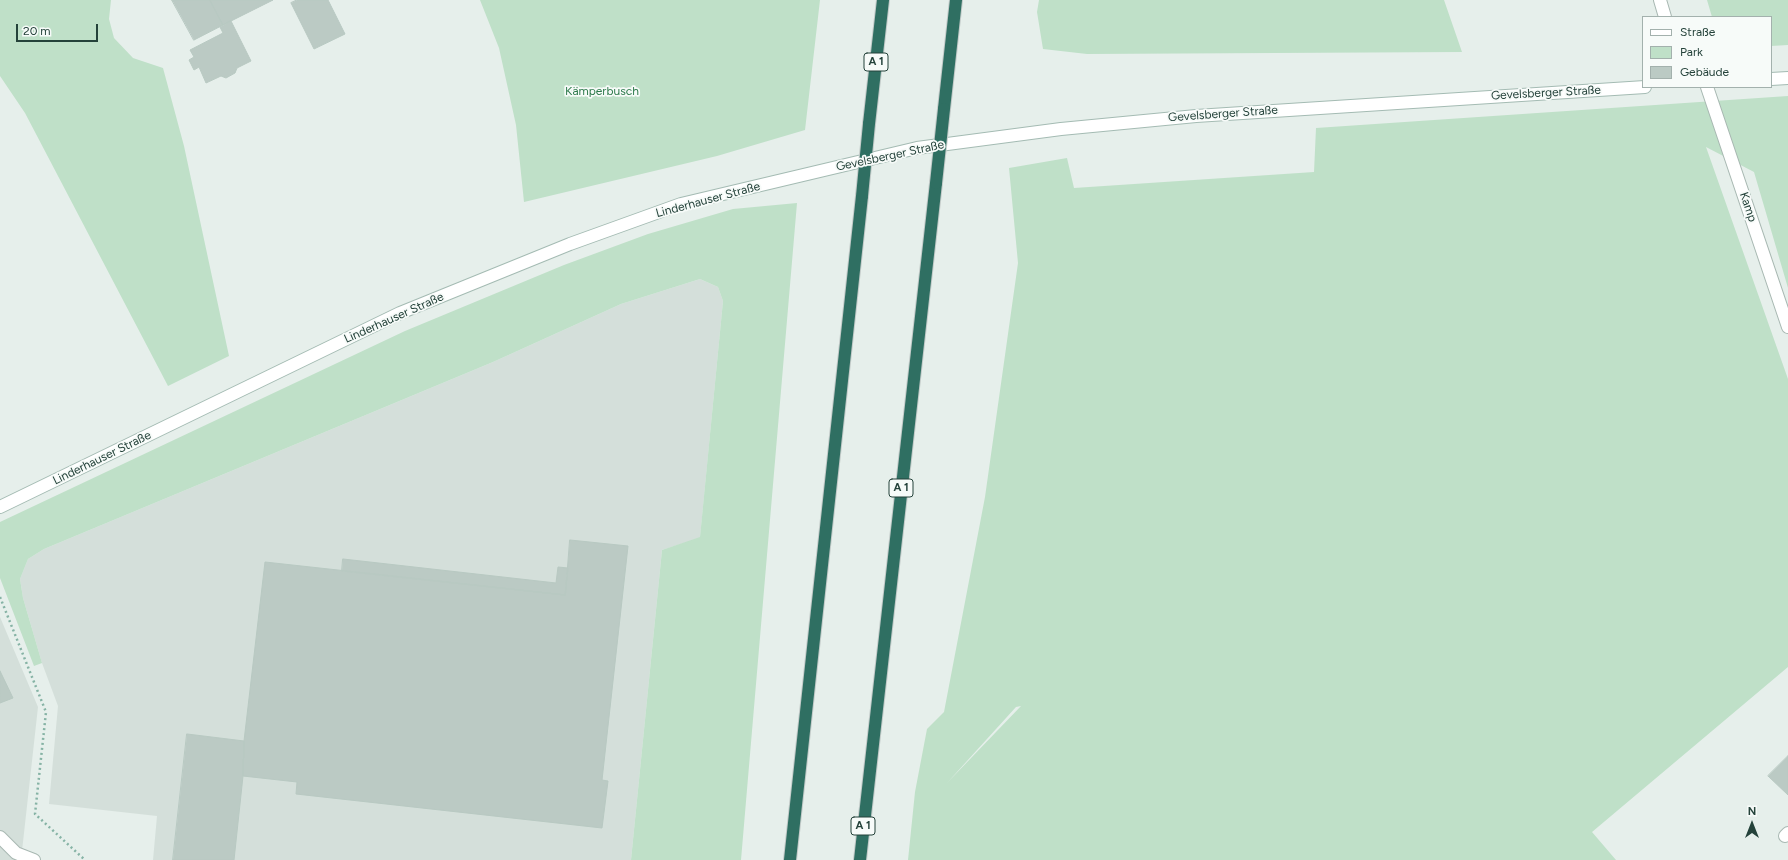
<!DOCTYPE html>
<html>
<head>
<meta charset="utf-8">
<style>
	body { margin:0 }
	#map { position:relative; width:1788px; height:860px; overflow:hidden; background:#e6efeb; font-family:Figtree,sans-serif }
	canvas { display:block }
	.legend { position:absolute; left:1642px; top:16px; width:130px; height:72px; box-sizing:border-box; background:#f7fbf9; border:1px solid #a3b1ad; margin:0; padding:5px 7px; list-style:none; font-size:12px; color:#24423a }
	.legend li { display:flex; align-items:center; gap:8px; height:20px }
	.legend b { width:20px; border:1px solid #a3b1ad }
	.north { position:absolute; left:1732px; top:804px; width:40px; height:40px; -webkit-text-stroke:3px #f7fbf9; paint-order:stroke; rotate:0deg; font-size:11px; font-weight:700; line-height:16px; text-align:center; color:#24423a }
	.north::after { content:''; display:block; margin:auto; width:14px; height:18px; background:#24423a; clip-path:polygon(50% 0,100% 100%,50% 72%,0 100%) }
	.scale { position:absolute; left:16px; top:24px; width:82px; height:18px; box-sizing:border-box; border:2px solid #24423a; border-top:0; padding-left:5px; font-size:12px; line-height:14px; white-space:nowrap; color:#24423a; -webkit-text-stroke:3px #f7fbf9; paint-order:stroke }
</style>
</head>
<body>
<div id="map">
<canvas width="1788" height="860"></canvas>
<ul class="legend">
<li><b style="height:5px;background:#fff"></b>Straße</li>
<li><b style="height:11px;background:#bfe0c8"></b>Park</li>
<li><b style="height:11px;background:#bbcac4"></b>Gebäude</li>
</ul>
<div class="north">N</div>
<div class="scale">20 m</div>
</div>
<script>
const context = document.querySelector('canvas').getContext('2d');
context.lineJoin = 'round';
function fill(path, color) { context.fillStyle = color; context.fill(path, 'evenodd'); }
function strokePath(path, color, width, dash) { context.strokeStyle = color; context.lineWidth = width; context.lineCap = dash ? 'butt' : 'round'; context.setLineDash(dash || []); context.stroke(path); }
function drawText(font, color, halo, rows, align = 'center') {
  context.font = font + ' Figtree,sans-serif'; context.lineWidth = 3.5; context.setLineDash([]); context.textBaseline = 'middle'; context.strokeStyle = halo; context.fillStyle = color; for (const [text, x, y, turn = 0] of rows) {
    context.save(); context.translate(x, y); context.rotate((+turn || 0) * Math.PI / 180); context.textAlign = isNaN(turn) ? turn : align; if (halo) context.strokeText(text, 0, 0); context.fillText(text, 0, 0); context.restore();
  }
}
const built = new Path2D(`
	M700,279L718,287L723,301L700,538L662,550L631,860H153L157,816L49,804L58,706L42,663L23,598L20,579L28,559L44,549L493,362L621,304Z
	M0,617L38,707L21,860H0Z`);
const green = new Path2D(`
	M0,0H111L109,19L114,38L133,58L163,68L184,146L229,356L168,386L25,113L0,76Z
	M480,0H820L805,130L717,156L524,202L516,125L499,48Z
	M1039,0H1444L1462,52L1087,54L1043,49L1037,12Z
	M1707,0H1788V45L1771,46V17H1712Z
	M1788,96V288L1754,172L1706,147L1788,379V667L1592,832L1616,860H908L915,792L927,729L944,712L985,497L1018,263L1009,168L1067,158L1074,188L1314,172L1316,128ZM1021,706L947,783L1016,707Z
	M797,203L741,860H631L662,550L700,537L723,301L718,287L700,279L621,304L493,362L44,549L28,559L20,579L23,598L42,663L34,666L0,578V522L405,331L564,265L648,234L733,209Z`);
const building = new Path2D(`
	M172,0H210L223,25L194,40Z
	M210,0H273L223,25Z
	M297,0H328L345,34L314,49L291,3Z
	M231,21L251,61L237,68L235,73L226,78L221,76L206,83L199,67L194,70L189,60L194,57L190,50L223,33L220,27Z
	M570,540L628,546L602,780L608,781L602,828L296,794L297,782L243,776L244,741L265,562L565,595Z
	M343,559L556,583L558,567L568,568L565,595L342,571Z
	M0,671L13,698L0,703Z
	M187,734L244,741L243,776L234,860H173Z
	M1788,756V795L1768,776Z`);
const path = new Path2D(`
	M0,597L46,712L35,814L85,860`);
const service = new Path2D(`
	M1785,836L1788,833
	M0,837L16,853L34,860`);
const minor = new Path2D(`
	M1660,0L1665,17
	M1707,87L1788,327`);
const secondary = new Path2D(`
	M1771,79L1788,78
	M0,507L400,313L570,244L681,204L917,148L1061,129L1196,116L1645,87`);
const motorway = new Path2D(`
	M944,109L956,0
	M869,124L883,0
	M790,860L862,196
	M860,860L936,183`);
const motorwayBridge = new Path2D(`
	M936,183L944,109
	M862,196L869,124`);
const shields = [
	[876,62,24],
	[901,488,24],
	[863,826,24]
];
const shieldNames = [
	["A 1",876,62],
	["A 1",901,488],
	["A 1",863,826]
];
const parkNames = [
	["Kämperbusch",602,91]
];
const streetNames = [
	["Gevelsberger Straße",1546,93,-3],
	["Gevelsberger Straße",1223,114,-4],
	["Gevelsberger Straße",890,156,-12],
	["Linderhauser Straße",708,200,-15],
	["Kamp",1748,207,71],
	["Linderhauser Straße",394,318,-24],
	["Linderhauser Straße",102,458,-26]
];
fill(built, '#d4dfda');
fill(green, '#bfe0c8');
fill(building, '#bbcac4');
strokePath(building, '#b8c9c2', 1);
strokePath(service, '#a8b8b2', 14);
strokePath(minor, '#a8b8b2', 14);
strokePath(secondary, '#a4bbb3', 14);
strokePath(motorway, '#c2cac8', 14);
strokePath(path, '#86b3a5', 2.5, [2, 3]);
strokePath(service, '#fff', 12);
strokePath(minor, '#fff', 12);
strokePath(secondary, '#fff', 12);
strokePath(motorway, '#2f6f62', 12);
strokePath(motorwayBridge, '#c2cac8', 14, []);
strokePath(motorwayBridge, '#2f6f62', 12);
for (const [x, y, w] of shields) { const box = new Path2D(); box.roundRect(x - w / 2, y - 9, w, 18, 3); context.fillStyle = '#f7fbf9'; context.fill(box); strokePath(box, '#24423a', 1); }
drawText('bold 11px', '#24423a', null, shieldNames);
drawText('12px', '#2d7a4b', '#f7fbf9', parkNames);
drawText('12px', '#24423a', '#f7fbf9', streetNames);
</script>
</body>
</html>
